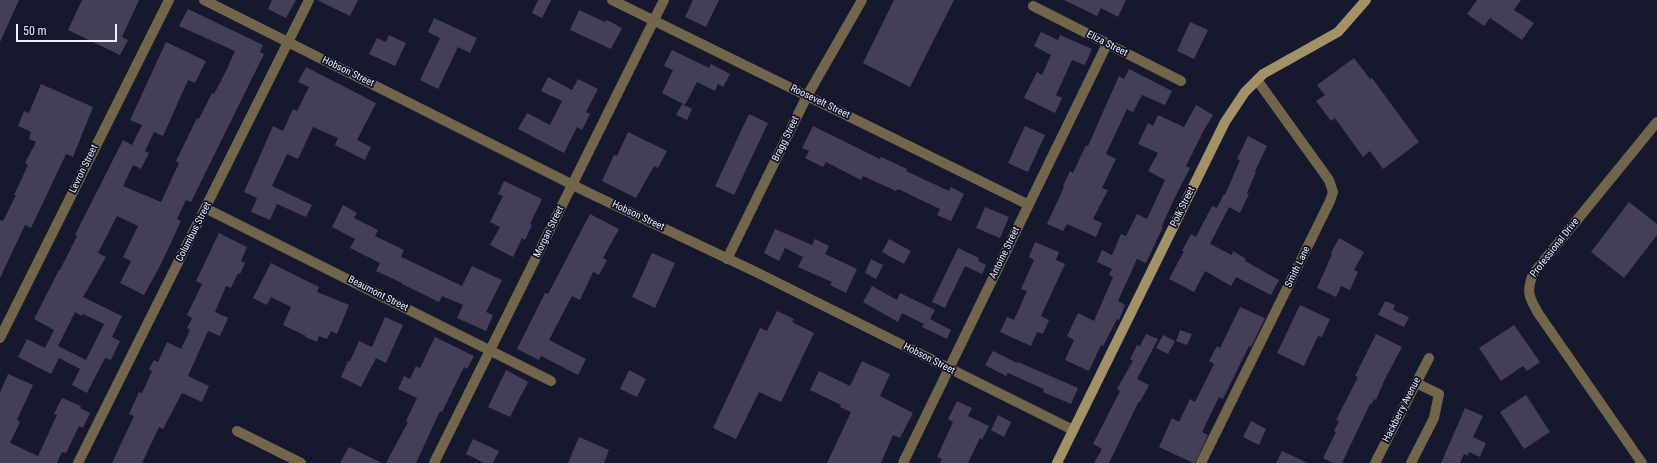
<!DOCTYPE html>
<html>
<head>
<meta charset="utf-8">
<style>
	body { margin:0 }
	#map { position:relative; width:1657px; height:463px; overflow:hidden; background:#16192e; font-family:"Roboto Condensed",sans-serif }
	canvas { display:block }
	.scale { position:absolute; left:16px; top:24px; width:101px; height:18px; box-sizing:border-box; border:2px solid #ebeefd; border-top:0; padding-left:5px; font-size:12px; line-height:14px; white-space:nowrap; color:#ebeefd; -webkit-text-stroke:3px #0e1024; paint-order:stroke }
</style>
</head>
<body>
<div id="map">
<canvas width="1657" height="463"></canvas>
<div class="scale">50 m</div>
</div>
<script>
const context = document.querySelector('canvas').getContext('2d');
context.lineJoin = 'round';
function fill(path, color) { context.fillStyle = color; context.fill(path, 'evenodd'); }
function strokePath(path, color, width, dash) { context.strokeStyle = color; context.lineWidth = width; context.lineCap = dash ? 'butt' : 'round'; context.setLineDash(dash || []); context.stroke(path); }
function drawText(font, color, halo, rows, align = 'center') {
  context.font = font + ' "Roboto Condensed",sans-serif'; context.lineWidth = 3.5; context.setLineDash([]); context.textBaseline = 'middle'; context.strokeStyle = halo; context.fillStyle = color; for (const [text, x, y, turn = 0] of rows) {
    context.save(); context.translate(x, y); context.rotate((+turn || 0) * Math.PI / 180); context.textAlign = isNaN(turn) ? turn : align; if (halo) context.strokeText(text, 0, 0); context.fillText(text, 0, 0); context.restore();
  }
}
const building = new Path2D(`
	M0,0H19L0,42Z
	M82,0H139L122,37L128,40L120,55L68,30Z
	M272,0H296L286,18L268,9Z
	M317,0H358L350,16Z
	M538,0H551L542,18L532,13Z
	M693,0H719L706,27L685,17Z
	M894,0H954L910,87L863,63Z
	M1064,0H1126L1118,17L1101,8L1097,16Z
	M1477,0H1521L1514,10L1534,23L1522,40L1490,18L1484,26L1467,14Z
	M188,9L263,45L260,52L264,54L191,202L186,200L177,219L181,221L161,264L144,295L120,283L131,261L123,257L138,226L117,216L98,253L106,257L83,297L122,316L112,337L120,341L111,360L105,358L87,393L72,385L80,369L59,358L51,374L18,357L27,339L45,348L54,330L34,319L59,270H60L77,236L75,235L123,140L132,145L142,125L130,120L166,42L206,61L195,83L188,80L163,136L154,132L145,151L149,153L141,169L133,165L123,186L161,202L179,163L176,161L197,118L199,119L212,93L214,94L226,71L235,51L179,26ZM75,312L82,316L83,314L104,324L86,360L58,346Z
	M579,10L605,22L607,20L622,28L611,49L570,30Z
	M434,18L477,38L470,53L458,47L438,89L420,80L440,38L428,32Z
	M1190,22L1208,30L1194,59L1177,51Z
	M1041,32L1058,40L1060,35L1092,49L1085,65L1072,60L1056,95L1062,98L1055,113L1024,98L1037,72L1042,75L1051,55L1034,46Z
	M389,35L406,43L395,66L369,54L377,38L386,42Z
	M672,50L709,68L711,64L730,74L723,87L718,84L715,91L697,82L685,105L662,93L673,70L664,66Z
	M1354,58L1370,79L1372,78L1419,142L1383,169L1370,151L1363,157L1335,118L1331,121L1316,101L1325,95L1317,85Z
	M306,67L376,103L357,140L371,147L365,160L335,145L338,138L313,127L298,159L287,154L272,186L312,205L306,217L277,204L270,220L251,212L257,198L244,192L273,126L283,131L293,109L297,111L309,87L298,82Z
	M1129,69L1172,91L1165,105L1142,95L1133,112L1127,109L1106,154L1116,159L1102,188L1108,190L1093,219L1102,223L1096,237L1067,224L1063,231L1047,224L1064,187L1063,186L1070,171L1073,173L1086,145L1088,146L1119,76L1124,79Z
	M548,77L572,90L578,79L598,89L586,112L590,114L582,130L577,127L564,153L518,129L527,113L550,125L562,101L541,91Z
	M41,84L93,107L73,157L66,154L31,228L25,225L0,278V220L3,221L16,195H14L28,165L25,163L36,142L29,139L31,132L18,126L24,111L29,113Z
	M682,104L692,109L687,120L676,115Z
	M1196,105L1213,115L1204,130L1186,166L1190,168L1174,199L1162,226L1163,227L1146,263L1137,259L1118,301L1125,305L1119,320L1117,319L1103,346L1101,345L1089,371L1065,360L1074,340L1067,336L1078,313L1094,321L1113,277L1109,275L1112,269L1097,262L1102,250L1112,255L1121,234L1126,236L1137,214L1147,219L1165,180L1148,171L1158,153L1138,144L1148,123L1153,126L1158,115L1184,127Z
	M749,114L768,123L734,195L715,186Z
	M813,126L880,159L881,157L907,169L906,171L949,191L951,187L964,194L951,221L937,215L940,209L898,189L896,191L863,176L861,180L826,162L823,167L805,158L809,151L802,148Z
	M1025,126L1045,135L1028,172L1008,163Z
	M628,132L667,151L658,168L654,166L636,198L602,181L614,155L617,156Z
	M1248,136L1267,146L1255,171L1256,172L1247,193L1249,194L1240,213L1229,207L1210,244L1232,255L1233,251L1246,259L1245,261L1279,280L1271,295L1236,277L1231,286L1205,271L1194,292L1169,279L1184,251H1182L1191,234L1196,237L1212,206L1217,208L1224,194L1225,195L1240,160L1237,159Z
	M504,181L542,199L530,224L532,225L525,240L522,238L513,257L490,245L500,227L490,222L503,196L498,194Z
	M1629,202L1657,224V235L1624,278L1591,252Z
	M343,205L357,213L354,218L378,230L375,236L404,250L401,257L427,269L462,286L472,266L502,280L486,312L493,315L486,331L457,318L463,305L442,296L439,302L402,284V283L376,271L380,263L350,248L355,239L332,227Z
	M985,207L1009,217L1000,238L976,228Z
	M590,214L619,229L603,258L607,260L599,275L593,272L580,300L572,296L549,340L586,359L578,375L541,356L539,360L517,349L545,293L548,294Z
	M775,229L812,245L815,239L829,246L825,254L857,269L846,293L830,285L832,282L798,267L803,257L785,248L779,261L764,253Z
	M219,233L247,247L241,261L245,263L240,274L238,273L231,288L226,286L215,312L228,318L220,336L208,331L188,376L209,386L202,402L182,393L163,429L159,427L142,463H112L134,416L129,414L139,392L142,393L152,371L149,369L154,360L158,362L167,342L181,349L190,330L187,328L192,318L187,315L202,284L196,281Z
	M1339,238L1364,252L1354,270L1358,272L1350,290L1341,286L1336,297L1317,288L1332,254L1331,253Z
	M889,239L911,251L904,264L882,252Z
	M1035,242L1059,252L1056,260L1065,264L1041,316L1049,320L1043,334L1037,332L1031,346L1000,332L1007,317L1014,320L1027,291L1021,289L1034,260L1029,257Z
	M958,248L979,258L978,261L986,265L982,274L965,266L945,308L932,302Z
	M652,253L675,263L655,308L632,297Z
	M871,259L883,265L876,279L865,273Z
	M271,263L319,287L317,292L349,305L337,334L331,331L327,339L319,336L317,342L305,337L306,336L283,325L291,307L271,297L267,305L253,298Z
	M872,286L897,300L900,293L935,310L930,319L951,330L947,339L922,327L924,324L902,313L898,322L863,302Z
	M1385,301L1395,305L1393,310L1409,317L1404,327L1378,315Z
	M1300,305L1330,319L1322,337L1318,336L1304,366L1277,353Z
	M1240,307L1265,318L1251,347L1249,346L1223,399L1219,397L1202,432L1208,435L1195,463H1193L1159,447L1172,418L1179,422L1190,399L1195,402L1214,364L1209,361L1217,346L1220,348Z
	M777,311L794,319L792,322L814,333L781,402L759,392L736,439L713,428L760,328L767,331Z
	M385,317L403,325L386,363L376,358L361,387L341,377L348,361H350L359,341L372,347Z
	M1514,325L1540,362L1527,371L1523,366L1501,381L1479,348Z
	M1180,330L1192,334L1187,345L1176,341Z
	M1146,334L1158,339L1137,379L1149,385L1140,402L1139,401L1109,463H1094L1102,449L1093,444L1120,391L1117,389L1133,361L1130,359L1137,345L1140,346Z
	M1376,334L1402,347L1384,381L1376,400L1374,399L1371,405L1370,404L1342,463H1333L1323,458L1336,432L1334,431L1339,421L1336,420L1358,377L1355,376Z
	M1163,335L1175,341L1168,354L1156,348Z
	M435,337L474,356L467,369L464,367L442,412L440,411L416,463H386L408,422L406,421L417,398L398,389L404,376L410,379L416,366L420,368Z
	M993,351L1017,363L1018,362L1078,388L1071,404L1043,392L1044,389L1008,373L1006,376L985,365Z
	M862,361L890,374L880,396L913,413L900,438L893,435L881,463H827L851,412L840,407L841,405L810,390L819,371L850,386Z
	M506,370L528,382L510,417L488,407Z
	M629,370L646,379L637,397L620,389Z
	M8,374L33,385L17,420L20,422L10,443L38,456L57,415L54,414L62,398L81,406L80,408L90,413L83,428L79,426L66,453L62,452L57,463H0V393Z
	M1526,395L1550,432L1524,449L1500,412Z
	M957,401L972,408L968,416L989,426L982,440L980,438L968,463H940L942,459L937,457L953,422L948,419Z
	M1465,408L1483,416L1473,437L1486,443L1480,457L1469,452L1468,456L1464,454L1460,463H1441Z
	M998,415L1011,422L1004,437L991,430Z
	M1251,421L1266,429L1259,445L1243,437Z
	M579,437L609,450L604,463H568Z
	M473,439L499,451L493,463H484L466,454Z
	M349,447L382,463H340Z
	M1282,451L1308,463H1276Z`);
const street = new Path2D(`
	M204,0L589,193L756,272L1073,430
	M612,0L1029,205
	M1033,6L1181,81
	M205,208L551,381
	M727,259L807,96L862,0
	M0,338L169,0
	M237,431L301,463
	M78,463L309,0
	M434,463L664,0
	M903,463L1107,44
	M1201,463L1330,201L1333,192L1329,180L1257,80
	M1375,463L1429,358
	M1411,463L1434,418L1439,394L1416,383
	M1642,463L1538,313C1529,297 1526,292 1533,274L1657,122`);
const secondary = new Path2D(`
	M1057,463L1225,122L1245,92L1263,74L1338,32L1366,0`);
const streetNames = [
	["Eliza Street",1107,44,27],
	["Hobson Street",348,72,26],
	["Roosevelt Street",820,102,26],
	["Bragg Street",786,139,-64],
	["Levron Street",84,169,-64],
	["Polk Street",1183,207,-64],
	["Hobson Street",638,216,25],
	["Columbus Street",194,232,-63],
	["Morgan Street",549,232,-64],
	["Professional Drive",1555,248,-52],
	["Antoine Street",1005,253,-64],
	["Smith Lane",1298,267,-64],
	["Beaumont Street",378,294,27],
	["Hobson Street",929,359,27],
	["Hackberry Avenue",1402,410,-63]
];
fill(building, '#443e56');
strokePath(street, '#71664c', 10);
strokePath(secondary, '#a39167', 10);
drawText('10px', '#ebeefd', '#0e1024', streetNames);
</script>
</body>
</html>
